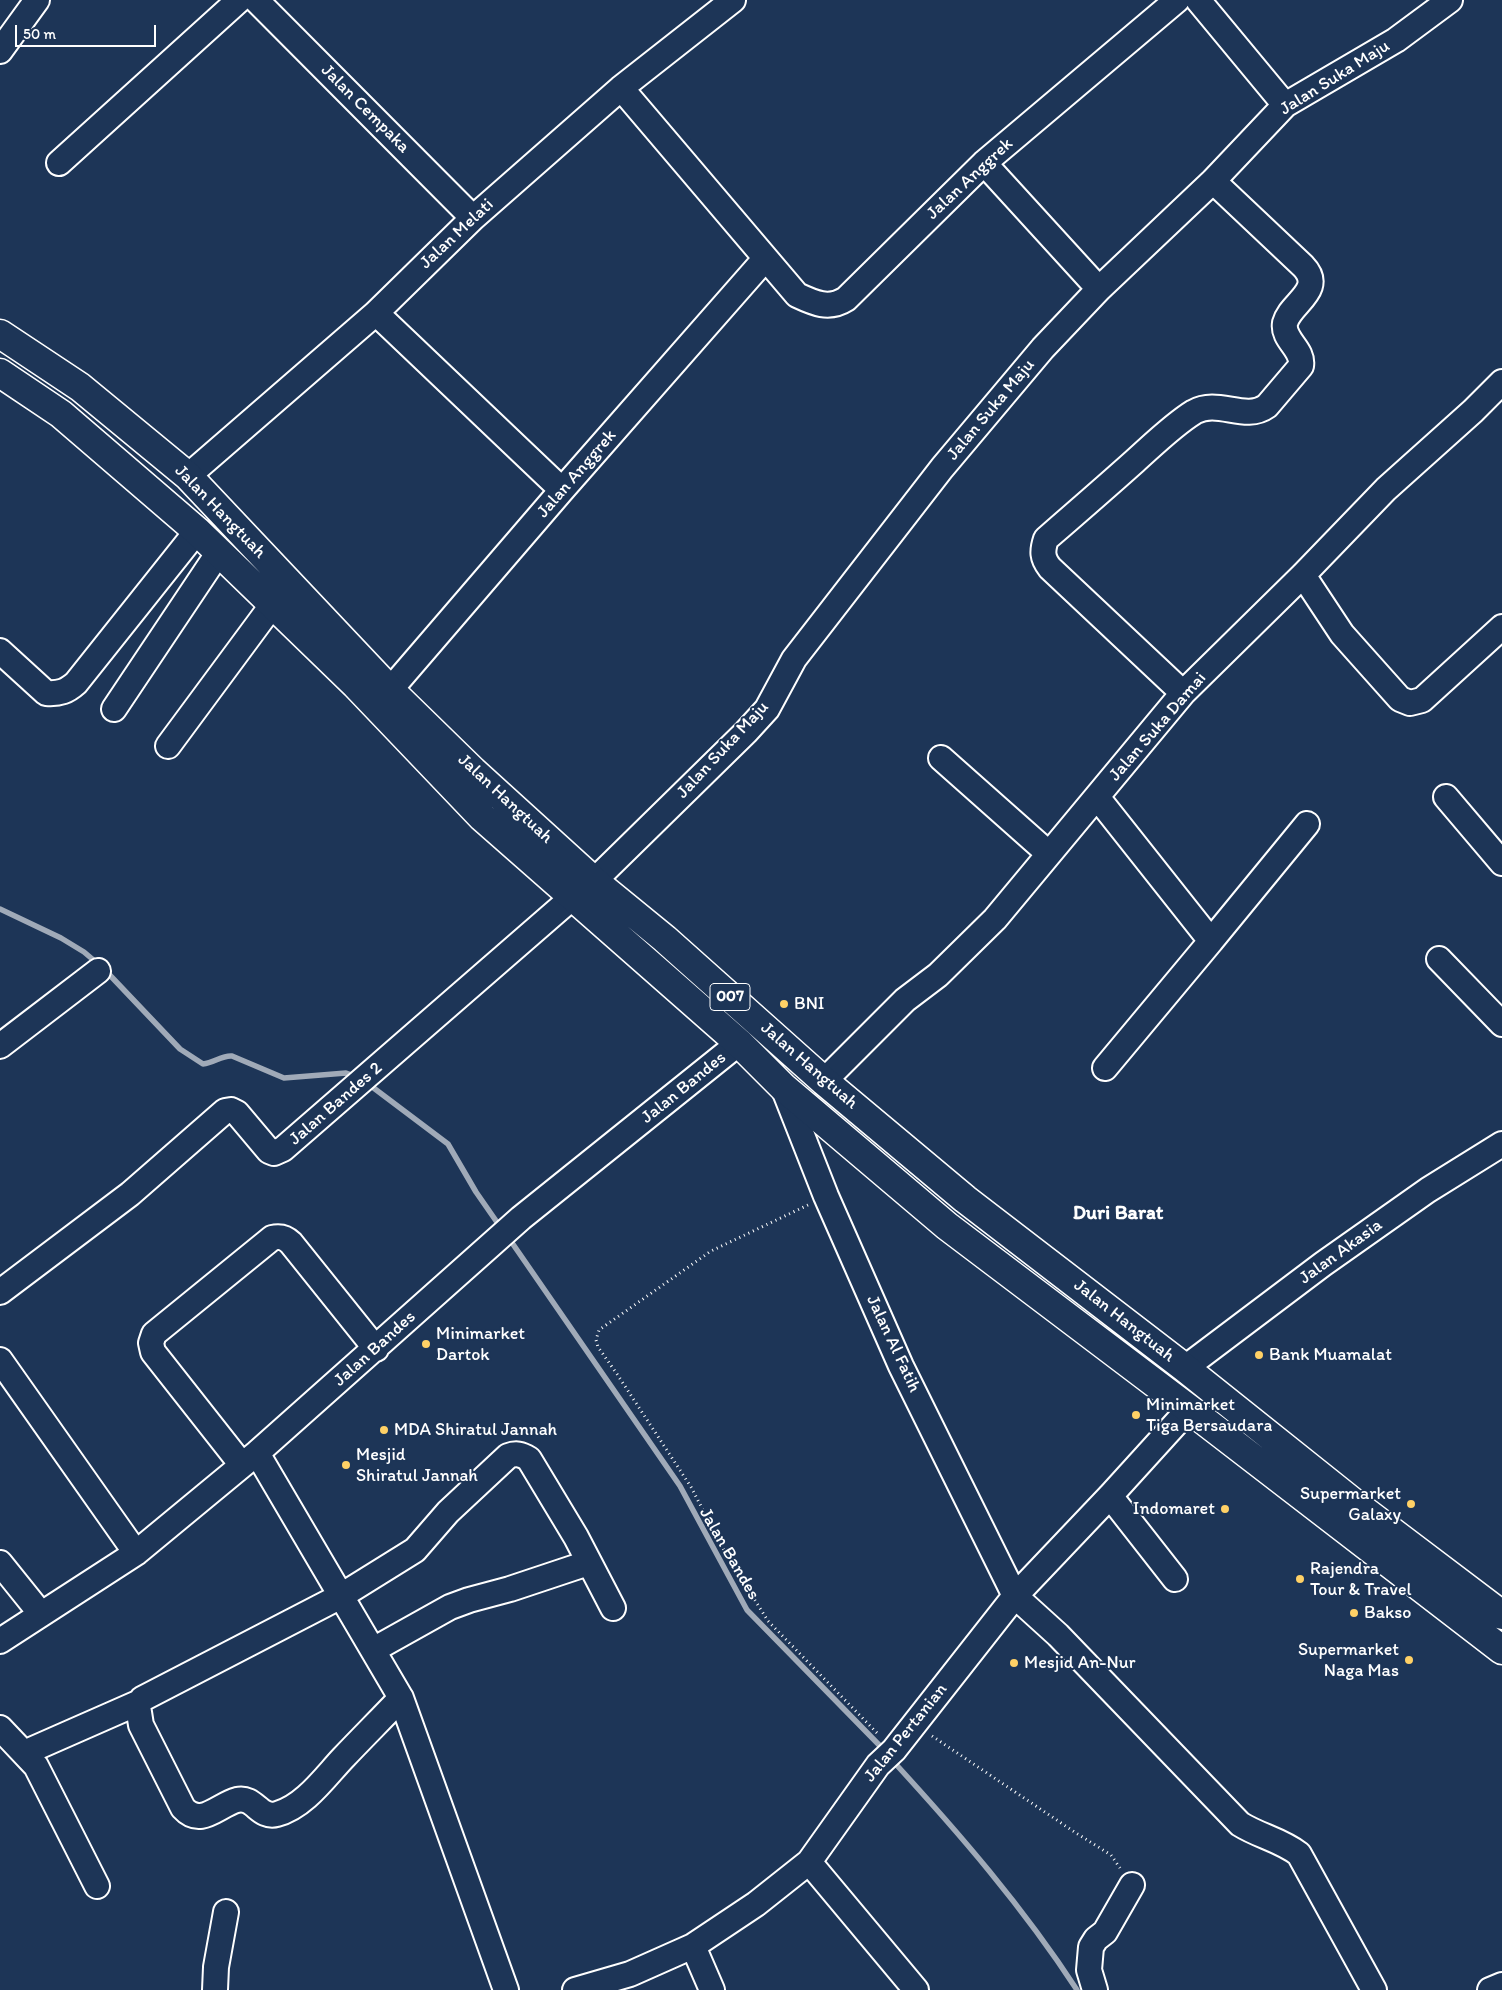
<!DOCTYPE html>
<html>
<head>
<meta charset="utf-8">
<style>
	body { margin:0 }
	#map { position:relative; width:1502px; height:1990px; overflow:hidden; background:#1d3557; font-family:Itim,sans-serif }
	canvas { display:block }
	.scale { position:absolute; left:15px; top:25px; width:141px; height:22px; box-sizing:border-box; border:2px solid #fff; border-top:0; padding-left:6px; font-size:15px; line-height:18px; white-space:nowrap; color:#fff; -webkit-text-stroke:4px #1d3557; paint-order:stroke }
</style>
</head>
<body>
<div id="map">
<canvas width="1502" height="1990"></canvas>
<div class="scale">50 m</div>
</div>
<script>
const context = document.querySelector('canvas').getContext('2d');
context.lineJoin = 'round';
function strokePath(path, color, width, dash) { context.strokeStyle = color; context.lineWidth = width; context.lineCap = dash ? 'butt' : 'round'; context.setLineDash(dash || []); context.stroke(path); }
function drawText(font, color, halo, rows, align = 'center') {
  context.font = font + ' Itim,sans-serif'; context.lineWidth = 4; context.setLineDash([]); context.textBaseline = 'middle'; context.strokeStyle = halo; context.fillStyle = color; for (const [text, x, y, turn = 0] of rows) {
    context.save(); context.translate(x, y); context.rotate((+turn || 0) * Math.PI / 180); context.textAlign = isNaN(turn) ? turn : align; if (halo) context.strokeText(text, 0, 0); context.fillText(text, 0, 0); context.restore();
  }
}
const stream = new Path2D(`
	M0,909L61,938L84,952L104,969L180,1049L203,1064C214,1063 222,1055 232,1056L284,1078L346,1073L357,1077
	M367,1083L448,1144L476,1192L501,1228
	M508,1237L680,1486L747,1610L885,1751
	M892,1760C959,1833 1023,1907 1077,1990`);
const path = new Path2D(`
	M808,1205L711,1251L599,1330L596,1340L598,1347L617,1374L691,1487L727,1556L768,1621L879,1735
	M932,1736L1076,1833L1111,1855L1120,1868`);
const minor = new Path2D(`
	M256,0L473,218
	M1198,0L1285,105
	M0,51L37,0
	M621,88L797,295C814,303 829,310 846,299L984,163L1177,0
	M59,163L239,0
	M984,163L1099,289
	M376,313L562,490
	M188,476L376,313L473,218L621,88L733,0
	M1303,575L1342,634L1400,699L1410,703L1422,700L1502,627
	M0,651L46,693C60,694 67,691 76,683L197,531
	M390,690L562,490L765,259
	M1183,693L1050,568C1042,558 1042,551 1046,539C1076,513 1106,487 1135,461C1154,444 1173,425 1194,412C1218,398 1245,422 1267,406L1301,366C1304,349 1282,340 1285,323C1290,303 1326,290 1303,266L1213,181
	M114,709L219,552
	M168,746L273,604
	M941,758L1048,853
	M1097,797L1211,941L1105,1068
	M1446,797L1502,863
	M594,881L746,732L767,709L794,659L942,468L1043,348L1099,289L1213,181L1285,105L1396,40L1450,0
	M1211,941L1307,824
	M1439,959L1502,1024
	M0,1046L98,971
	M824,1081L905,1000L938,975L995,919L1183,693L1303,575L1386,489L1473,411L1502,382
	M783,1087L826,1196L901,1366L1015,1596L1058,1635L1240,1824C1259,1836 1281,1840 1299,1854L1374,1990
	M0,1292L130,1194L225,1111L231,1110L237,1113L269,1151L274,1153L283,1149L574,896
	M0,1360L136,1553
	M1185,1368L1323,1264L1428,1190L1502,1144
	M257,1453L401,1698L506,1990
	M242,1465L153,1352L151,1343L154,1334L272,1238C280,1236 285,1237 291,1243L376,1349
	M1110,1496L1175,1579
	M0,1563L41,1614
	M0,1641L136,1553L257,1453L521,1218L739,1043
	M373,1650L450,1607L469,1600L510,1589L588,1563
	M401,1698C382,1718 362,1738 343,1758C325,1777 304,1807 277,1814C259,1819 255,1796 237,1800C218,1805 201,1828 183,1808L141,1725L138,1706L142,1699L341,1596L415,1550L448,1512L508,1456C516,1453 521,1454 529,1459L576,1537L613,1608
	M0,1728L36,1766L97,1886
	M24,1753L140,1702
	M809,1862L916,1990
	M693,1946L712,1990
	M215,1990L216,1967L226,1912
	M575,1990L630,1974L693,1946L756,1904L809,1862L878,1765L894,1750L1015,1596L1110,1496L1189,1409
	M1095,1990L1089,1970L1091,1947L1096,1939L1105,1932L1132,1885
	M1490,1990L1502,1985`);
const highway = new Path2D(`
	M0,334L80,387L188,476L390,690L473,771L594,881L665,939L824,1081L965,1199L1185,1368L1354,1503L1502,1615
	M0,373L61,414L197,531L356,685L482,817L739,1043L783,1087L947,1226L1189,1409L1502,1650`);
const markers = [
	[784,1004,5,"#ffd166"],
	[426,1344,5,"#ffd166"],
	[1259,1355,5,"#ffd166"],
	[1136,1415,5,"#ffd166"],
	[384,1430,5,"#ffd166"],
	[346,1465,5,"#ffd166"],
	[1411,1504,5,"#ffd166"],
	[1225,1509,5,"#ffd166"],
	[1300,1579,5,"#ffd166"],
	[1354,1613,5,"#ffd166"],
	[1409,1660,5,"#ffd166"],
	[1014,1663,5,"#ffd166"]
];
const shields = [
	[730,997,40]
];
const shieldNames = [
	["007",730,997]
];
const streetNames = [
	["Jalan Suka Maju",1335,78,-32],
	["Jalan Cempaka",365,109,45],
	["Jalan Anggrek",970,179,-43],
	["Jalan Melati",457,234,-43],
	["Jalan Suka Maju",991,410,-50],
	["Jalan Anggrek",577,474,-49],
	["Jalan Hangtuah",220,512,46],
	["Jalan Suka Damai",1158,727,-49],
	["Jalan Suka Maju",723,750,-47],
	["Jalan Hangtuah",505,799,43],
	["Jalan Hangtuah",809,1066,41],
	["Jalan Bandes",684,1088,-39],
	["Jalan Bandes 2",336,1104,-41],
	["Jalan Akasia",1341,1252,-36],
	["Jalan Hangtuah",1124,1321,38],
	["Jalan Al Fatih",893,1344,65],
	["Jalan Bandes",375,1349,-42],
	["Jalan Bandes",729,1554,60],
	["Jalan Pertanian",906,1733,-51]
];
const poiNames = [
	["BNI",794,1004],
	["Minimarket",436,1334],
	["Dartok",436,1355],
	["Bank Muamalat",1269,1355],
	["Minimarket",1146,1405],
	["Tiga Bersaudara",1146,1426],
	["MDA Shiratul Jannah",394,1430],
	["Mesjid",356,1455],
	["Shiratul Jannah",356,1476],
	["Supermarket",1401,1494,"right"],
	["Galaxy",1401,1515,"right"],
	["Indomaret",1215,1509,"right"],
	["Rajendra",1310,1569],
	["Tour & Travel",1310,1590],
	["Bakso",1364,1613],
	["Supermarket",1399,1650,"right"],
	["Naga Mas",1399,1671,"right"],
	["Mesjid An-Nur",1024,1663]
];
const quarterNames = [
	["Duri Barat",1118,1214]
];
strokePath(stream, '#a0aab8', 5.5);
strokePath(minor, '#fff', 28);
strokePath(highway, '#fff', 31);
strokePath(path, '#fff', 3, [1, 4]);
strokePath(minor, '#1d3557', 24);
strokePath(highway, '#1d3557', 28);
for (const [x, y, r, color] of markers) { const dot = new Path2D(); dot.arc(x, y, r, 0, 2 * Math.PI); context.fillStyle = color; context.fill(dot); strokePath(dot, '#1d3557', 2); }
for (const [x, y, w] of shields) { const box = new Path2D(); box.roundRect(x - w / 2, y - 13.5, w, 27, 4); context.fillStyle = '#1d3557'; context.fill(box); strokePath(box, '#fff', 1); }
drawText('bold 16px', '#fff', null, shieldNames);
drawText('18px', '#fff', '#1d3557', streetNames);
drawText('18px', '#fff', '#1d3557', poiNames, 'left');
drawText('bold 20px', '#fff', '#1d3557', quarterNames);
</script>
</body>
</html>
